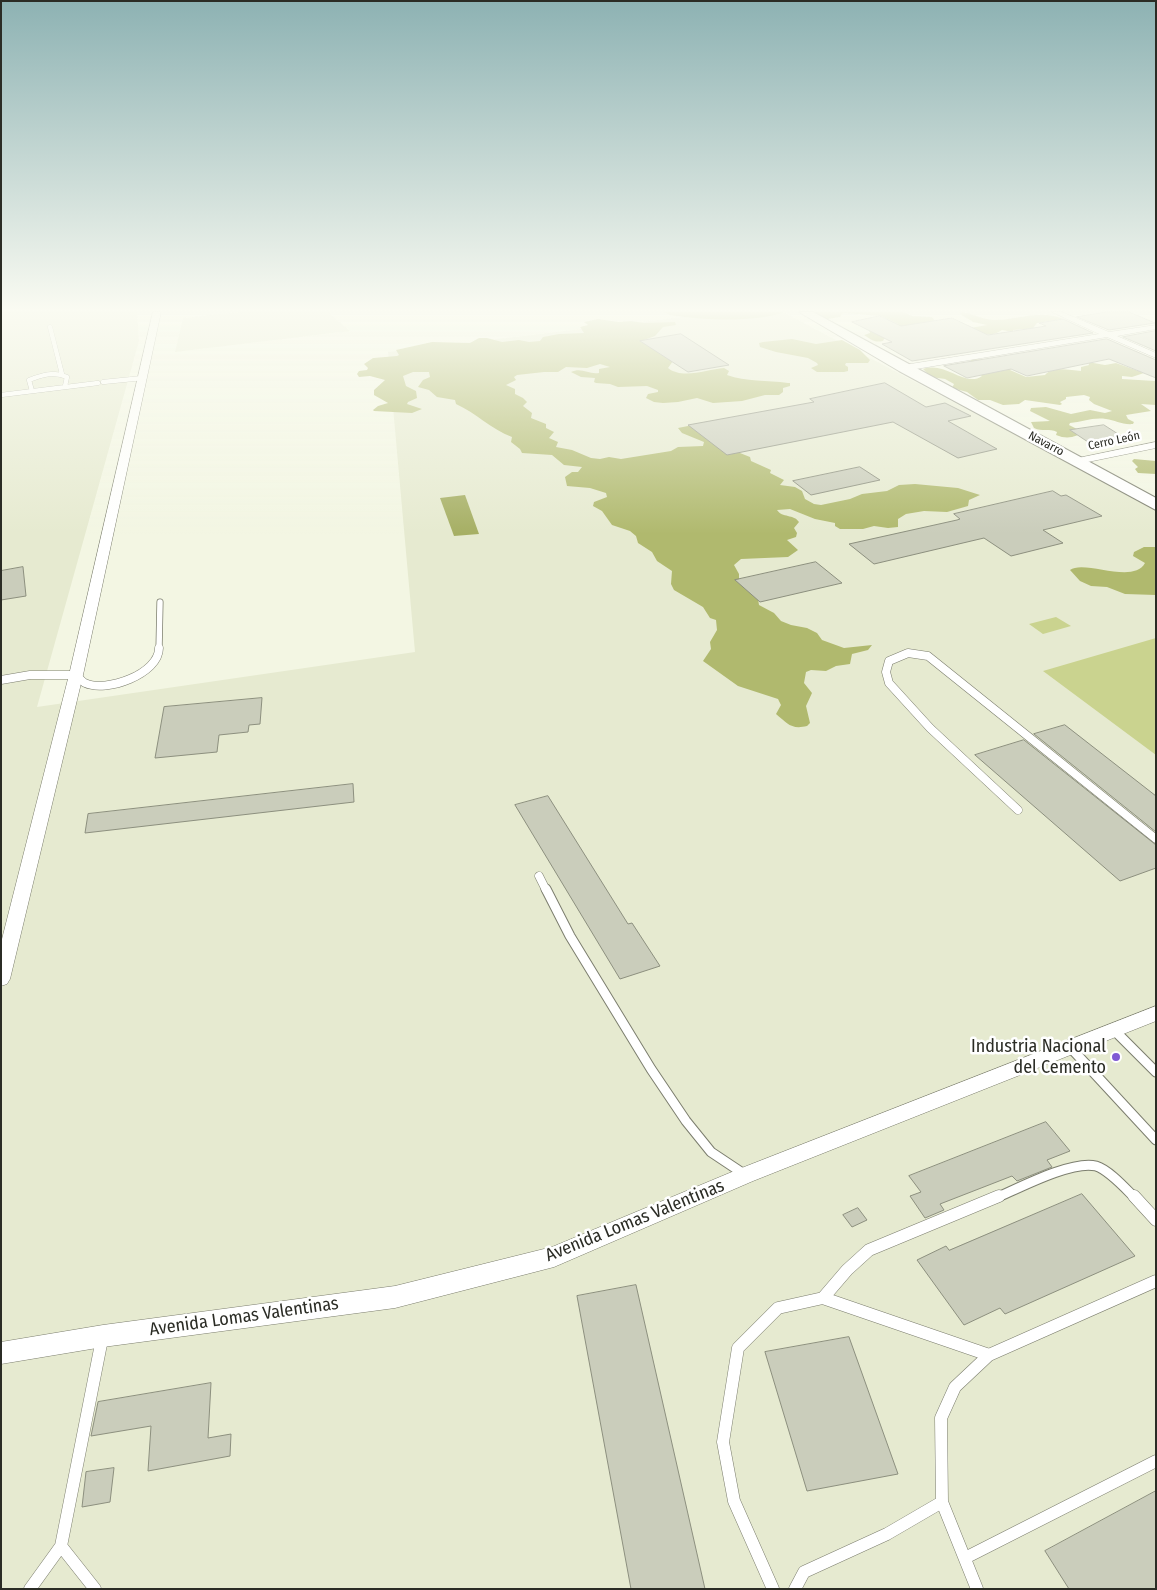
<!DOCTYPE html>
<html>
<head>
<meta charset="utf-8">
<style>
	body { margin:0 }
	#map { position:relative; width:1157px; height:1590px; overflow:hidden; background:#f3f6e3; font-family:"Fira Sans Condensed",sans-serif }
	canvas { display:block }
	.frame { position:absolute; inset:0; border:2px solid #2b2c25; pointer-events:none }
</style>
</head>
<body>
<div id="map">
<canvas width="1157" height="1590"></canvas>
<div class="frame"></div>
</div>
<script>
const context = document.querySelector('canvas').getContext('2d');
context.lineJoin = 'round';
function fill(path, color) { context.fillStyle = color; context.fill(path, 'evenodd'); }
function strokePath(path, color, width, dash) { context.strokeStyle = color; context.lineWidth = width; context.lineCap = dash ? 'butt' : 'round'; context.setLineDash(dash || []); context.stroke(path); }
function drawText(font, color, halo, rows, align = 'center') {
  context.font = font + ' "Fira Sans Condensed",sans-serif'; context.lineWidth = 5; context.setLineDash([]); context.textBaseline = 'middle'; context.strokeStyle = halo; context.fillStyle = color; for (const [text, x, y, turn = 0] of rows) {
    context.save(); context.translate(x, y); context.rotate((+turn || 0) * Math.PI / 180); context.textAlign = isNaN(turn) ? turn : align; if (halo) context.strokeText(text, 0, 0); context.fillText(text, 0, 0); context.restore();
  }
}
const built = new Path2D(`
	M1,312H137L139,341L37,707L415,652L388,352L725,312H783L1156,509V1589H1Z
	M239,312H328L350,331L175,352L183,318Z`);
const green = new Path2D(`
	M1056,617L1071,626L1043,634L1029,624Z
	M1156,638V755L1043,671Z`);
const forest = new Path2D(`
	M664,312H784C756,323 701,320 670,315Z
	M810,312H903L912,316L932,317L935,321L884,339L883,341C873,343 871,339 864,335L870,333L869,330L898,324L881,316L846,313L842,314L840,317L827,319Z
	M962,312C974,314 983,320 995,320C1017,320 1042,309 1063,319L1037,323L1031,331L1026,329L1013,330V332L1002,330C991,338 980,334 970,328L987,325L973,322L960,314Z
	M598,319L619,322L631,321L644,323L675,322L676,325L663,327L655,336L644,340L673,361L668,368C683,380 708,369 724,368L729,371L727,375C746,382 767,380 788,383H790V386L783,388V392L779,395H765L742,401L713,403L697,398L678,402L663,403L654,402L646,398L648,394L658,392V390L647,386L618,387L610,384L596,383L594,382L595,378L581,377L571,372C582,367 589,375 599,373V369L610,367L600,364L587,368L566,367L558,372H544L517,375L514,377L516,380L506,385L515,389V394L523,398L527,402L523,406L532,413L531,418L546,424V428L554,432L549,438L558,442L556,447L572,450L591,458L600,459L609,457L621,459L671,451L678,447L703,446L704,442L682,433L678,428L693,425L725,447L750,457L751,461L771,470L770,473L784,480L780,485L795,487L802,491L805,499L814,504L821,505L850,499L862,494L887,491L899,485L915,484L958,488L980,495L969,500L968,506L947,512L924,511L906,514L898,519V527L888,528L874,526L863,529H840L835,526V523L815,519L790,509L777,510C782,518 794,514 799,522L794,528L797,533L796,537L787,540L798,550L788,557L741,559L734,565L739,574V583L758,599L759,605L774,613L781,621L791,625L807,628L817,633L822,640L844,648L872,645L868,650L852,654L850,664L836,666L826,671L811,670L806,672L804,683L812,693L806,706L810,723L807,726C791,730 787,723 776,714L781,705L778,699L738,686L703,661L711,649L710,642L717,630L716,620L710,618L703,607L674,590L671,584L672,571L657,561L652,552L638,543L636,536L630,531L612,525L602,511L593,506L594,502L607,497L606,493L590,488L567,486L565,477L572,472H578L582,467L564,465L552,455L522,453L520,449L511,442L512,437C491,429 476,413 456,404L455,400L437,397L429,390L418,387L423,380L430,377L429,372H413L403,376L406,386L416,391L417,398L408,402L407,404L422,409L412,413L374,411L373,410L378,406L388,403L374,395V390L385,380L370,376L359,377L357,374L359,371L367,370L368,368L364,364L373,358L397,356L399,355L396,350L432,342L470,343L479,338H487L502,342L519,340L529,342L540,341L543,337L559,334L584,333L580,327L588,325L584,322Z
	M792,339L816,344L842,340L860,350L870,360L868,363H846L845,365L848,367V371L844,372H817L811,368L818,365L817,363L808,358L776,352L760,347L759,343L763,342Z
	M973,359L987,360L1014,367L1010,370L1026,377L1045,375C1052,366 1070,370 1081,371V367L1089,365L1088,362L1105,365L1116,363L1144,373L1132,377L1122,376V379L1155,381L1156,405L1141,404L1151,411L1126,415L1128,419L1134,422L1133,424C1122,425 1115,420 1106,419C1093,417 1082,422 1070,423L1069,425L1077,429L1087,430C1076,437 1068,440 1056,435L1057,432C1049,428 1042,432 1034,428L1031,422L1050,421L1030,411L1031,408L1046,407L1071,414L1090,410L1105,413L1112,411L1094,404L1089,400L1090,397L1084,395L1066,397V399L1060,402L1062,404L1060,405L1025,400L1019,404L1003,405L990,400H978L967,392L952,388L954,384L945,379L931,377L923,369C946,361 965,388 982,376L974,372L970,361Z
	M1134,459L1156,461V474L1138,473L1135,469L1138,467L1132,461Z
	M1144,547H1156V595L1125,594L1107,587L1091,586L1080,581L1070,570C1084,559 1133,585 1145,563L1133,556L1134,552Z`);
const water = new Path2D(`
	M465,495L479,534L454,536L440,498Z`);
const building = new Path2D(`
	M1106,312H1129L1155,323L1109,330L1077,317Z
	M880,316L901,326L952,318L988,335L1046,326L1039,323L1063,319L1093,333L912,361L882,344L892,342L852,322Z
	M1156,331V351L1123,337Z
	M681,334L729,365L688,372L640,341Z
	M1107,339L1156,360V378L1109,359L1027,376L1011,369L967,378L944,366Z
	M885,383L926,407L945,403L971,416L948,421L997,449L958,458L893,422L727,455L688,425L814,402L810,399Z
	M1104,425L1126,439L1091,444L1070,430Z
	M860,467L880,480L811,495L793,481Z
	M1053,491L1061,496L1066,495L1102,516L1043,530L1063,543L1011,556L984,538L874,564L849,544L957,520L960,519L954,514Z
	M816,562L842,583L760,602L735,580Z
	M23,567L26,596L1,600V571Z
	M262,698L260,724L249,725L248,732L219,735L217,752L155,758L164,707Z
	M1065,725L1156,796V832L1034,734Z
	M1024,740L1156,845V868L1120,881L975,755Z
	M353,784L354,802L85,833L88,814Z
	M548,796L628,924L632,923L660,966L620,979L515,805Z
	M1046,1122L1070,1151L1047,1160L1052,1167L1017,1181L1012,1176L940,1204L944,1210L925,1218L910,1196L921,1192L909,1176Z
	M1082,1194L1135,1256L1005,1314L1000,1308L964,1325L917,1260L946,1246L949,1250Z
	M858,1208L867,1220L852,1227L843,1215Z
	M636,1285L705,1589H631L577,1296Z
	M849,1337L898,1474L807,1491L765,1352Z
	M211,1383L208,1438L231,1434L230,1456L148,1471L151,1426L91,1436L98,1402Z
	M114,1468L110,1502L82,1507L86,1472Z
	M1156,1491V1589H1069L1045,1551Z`);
const laneFar4 = new Path2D(`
	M50,327L62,374
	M103,382L143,378
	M32,391L29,380C42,375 54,371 67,377L65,386
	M1,395L98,383`);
const laneFar3 = new Path2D(`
	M159,649L160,602`);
const laneFar2 = new Path2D(`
	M1,680L30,675H76C79,677 82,682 85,683C106,693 159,674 159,648
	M1018,810L930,728L889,683L886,672L889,661L908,653L928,656L1156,839
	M539,876L546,890`);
const laneFar1 = new Path2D(`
	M546,889L570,936L651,1069L686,1121L711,1152L744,1174
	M1114,1030L1156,1072
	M1070,1047L1156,1140
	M996,1198C1019,1188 1072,1160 1096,1166C1109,1170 1125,1188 1135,1198`);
const lane = new Path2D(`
	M1134,1196L1156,1220
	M823,1298L847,1270L869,1250L999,1196
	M965,1558L1156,1461
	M30,1589L61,1546
	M95,1589L61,1546L102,1339
	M773,1589L734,1501L723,1442L738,1348L778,1308L823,1298L989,1355
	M795,1589L804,1572L887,1534L942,1502
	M977,1589L942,1502L941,1418L955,1387L989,1355L1156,1281`);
const street = new Path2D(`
	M153,312H161L83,675L10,979L7,984L1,986V943L69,675Z
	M1052,312H1062L1109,332L1156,325V329L1117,336L1156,353V358L1107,337L904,371L900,368L904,365L1099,334Z
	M1156,442V448L1078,464L1073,461L1078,458Z
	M1156,1006V1021L753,1181L554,1267L395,1308L103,1347L1,1364V1342L103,1325L395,1286L552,1247L739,1169Z`);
const secondary = new Path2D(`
	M799,312H813L1156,498V510L899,371Z`);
const markers = [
	[1116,1057,5,"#805ad4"]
];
const farStreetnames = [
	["Cerro León",1114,441,-12],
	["Navarro",1046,444,28]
];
const nearPoinames = [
	["Industria Nacional",1106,1047],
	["del Cemento",1106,1068]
];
const nearStreetnames = [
	["Avenida Lomas Valentinas",635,1221,-22],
	["Avenida Lomas Valentinas",244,1317,-8]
];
fill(built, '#e6ead0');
fill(green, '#cad38f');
fill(forest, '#b0b96e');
fill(water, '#a6af64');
fill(building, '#cacdbb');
strokePath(building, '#8d907f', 1);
strokePath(laneFar4, '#7c7e6e', 5);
strokePath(laneFar3, '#7c7e6e', 7);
strokePath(laneFar2, '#7c7e6e', 9);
strokePath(laneFar1, '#7c7e6e', 11);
strokePath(lane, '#7c7e6e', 13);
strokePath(street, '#7c7e6e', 1);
strokePath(secondary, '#7c7e6e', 2);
strokePath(laneFar4, '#fff', 4.5);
strokePath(laneFar3, '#fff', 5.5);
strokePath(laneFar2, '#fff', 8);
strokePath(laneFar1, '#fff', 9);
strokePath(lane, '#fff', 12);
fill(street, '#fff');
fill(secondary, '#fff');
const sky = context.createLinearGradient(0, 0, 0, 534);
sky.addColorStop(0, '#8db2b3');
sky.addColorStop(0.58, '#fafbf2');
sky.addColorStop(1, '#fafbf200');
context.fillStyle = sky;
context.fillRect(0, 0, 1157, 534);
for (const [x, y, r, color] of markers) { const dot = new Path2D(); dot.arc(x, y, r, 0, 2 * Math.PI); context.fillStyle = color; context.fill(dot); strokePath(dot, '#fff', 2); }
drawText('12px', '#2b2c25', '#fff', farStreetnames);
drawText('18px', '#2b2c25', '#fff', nearPoinames, 'right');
drawText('18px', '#2b2c25', '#fff', nearStreetnames);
</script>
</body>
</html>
